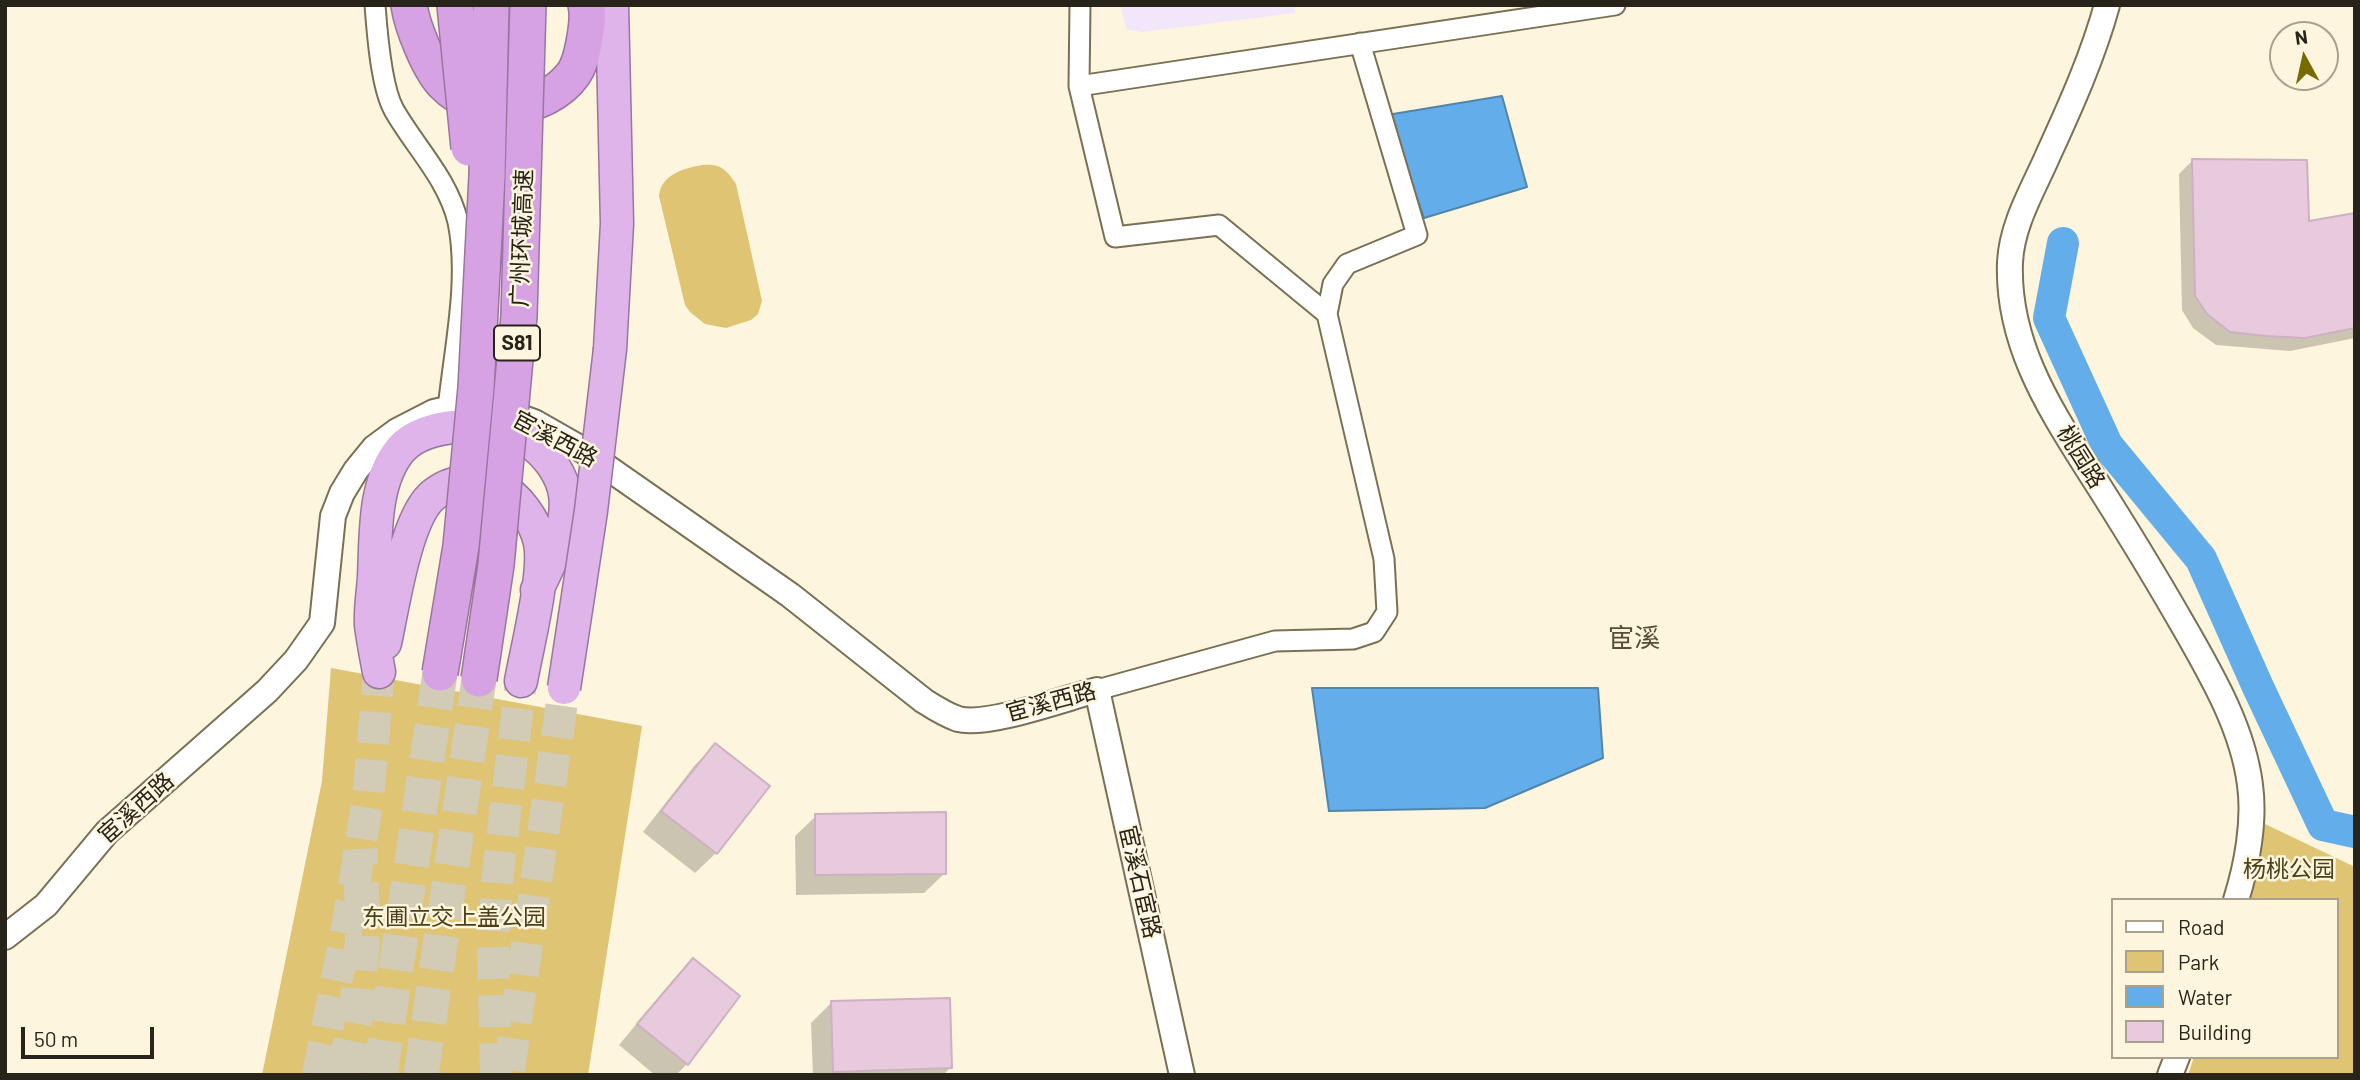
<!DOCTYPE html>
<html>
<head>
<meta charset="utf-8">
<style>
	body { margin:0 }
	#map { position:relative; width:2360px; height:1080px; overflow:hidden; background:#fdf5dd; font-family:Barlow,sans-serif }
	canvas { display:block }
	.frame { position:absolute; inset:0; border:7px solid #282419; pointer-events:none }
	.legend { position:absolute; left:2111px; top:898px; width:228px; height:161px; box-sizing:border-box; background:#fdf5dd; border:2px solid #a8a18f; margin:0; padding:9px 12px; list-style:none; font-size:21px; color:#282419 }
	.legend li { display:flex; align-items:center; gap:14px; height:35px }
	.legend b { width:35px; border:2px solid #a8a18f }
	.north { position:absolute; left:2269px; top:21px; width:70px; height:70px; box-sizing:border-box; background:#fdf5dd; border:2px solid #a8a18f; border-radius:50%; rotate:352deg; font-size:19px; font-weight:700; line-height:28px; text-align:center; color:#282419 }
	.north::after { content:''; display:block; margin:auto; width:24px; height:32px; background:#786a03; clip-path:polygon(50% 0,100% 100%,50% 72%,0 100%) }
	.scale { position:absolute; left:21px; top:1027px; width:133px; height:32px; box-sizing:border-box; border:4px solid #282419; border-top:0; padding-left:9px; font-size:21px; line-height:24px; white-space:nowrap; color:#282419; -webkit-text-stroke:5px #fdf5dd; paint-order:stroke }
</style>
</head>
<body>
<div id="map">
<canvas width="2360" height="1080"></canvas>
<div class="frame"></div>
<ul class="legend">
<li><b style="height:9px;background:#fff"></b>Road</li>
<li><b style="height:19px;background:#dec473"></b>Park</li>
<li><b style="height:19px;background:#63aeea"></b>Water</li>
<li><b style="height:19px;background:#e8cadd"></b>Building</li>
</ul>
<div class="north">N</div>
<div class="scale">50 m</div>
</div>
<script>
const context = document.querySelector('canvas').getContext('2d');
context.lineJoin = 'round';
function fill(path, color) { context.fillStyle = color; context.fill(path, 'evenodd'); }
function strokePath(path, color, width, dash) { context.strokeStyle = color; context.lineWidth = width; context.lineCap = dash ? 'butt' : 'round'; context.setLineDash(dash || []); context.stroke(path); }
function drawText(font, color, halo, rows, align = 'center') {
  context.font = font + ' Barlow,"Noto Sans SC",sans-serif'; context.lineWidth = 5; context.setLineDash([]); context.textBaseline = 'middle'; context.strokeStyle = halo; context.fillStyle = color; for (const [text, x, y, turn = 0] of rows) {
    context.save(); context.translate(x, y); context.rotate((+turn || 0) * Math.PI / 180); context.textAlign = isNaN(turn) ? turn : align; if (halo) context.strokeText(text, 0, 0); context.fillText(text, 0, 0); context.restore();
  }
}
const education = new Path2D(`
	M1120,5H1295V13L1143,32L1127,30Z`);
const green = new Path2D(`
	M703,165C720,163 727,170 736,184L762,301L758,314L751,320L726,328L705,324L690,312L685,305L659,196C661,174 685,168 703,165Z
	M331,668L642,726L588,1075H262L322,781Z
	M2265,824L2355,867V1075H2188L2194,1057H2337V900H2248Z`);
const water = new Path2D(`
	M1502,96L1527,187L1424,218L1387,115Z
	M1312,688H1598L1603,758L1485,808L1329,811Z`);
const shadow = new Path2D(`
	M2193,160L2307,224L2355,215V338L2290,351L2216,345L2193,328L2182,310L2179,174Z
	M715,745L716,853L695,873L643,832L695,765Z
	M816,816L945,873L924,893L796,895L795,836Z
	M693,960L738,996L687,1064L676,1075H655L619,1045L673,980Z
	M831,1003L950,1068L943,1075H813L811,1023Z`);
const river = new Path2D(`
	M2063,243L2049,318L2107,445L2201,559L2258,687L2323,825L2355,832`);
const building = new Path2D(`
	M2192,159L2307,160L2309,221L2355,213V328L2305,338L2266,336L2230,332L2207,314L2195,296Z
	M715,743L770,786L717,854L661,811Z
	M946,812V874L815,875V814Z
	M693,958L740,996L688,1065L637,1024Z
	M950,998L952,1068L833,1072L831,1001Z`);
const trunkTunnel = new Path2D(`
	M509,1070L564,688
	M318,1075L348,922L368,799L379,672
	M496,1075L493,947L498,873L521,681`);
const motorwayTunnel = new Path2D(`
	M344,1075L357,1009L363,931L360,849
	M380,1075L440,673
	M421,1075L479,679`);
const minor = new Path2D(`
	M375,5C377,32 381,87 394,110C415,147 448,179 458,222C470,280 454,350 448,409
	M1080,5L1079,86L1115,237L1219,225L1327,314L1384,559L1387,612L1374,632L1353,639L1275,641L1097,690
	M1079,86L1615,5
	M1327,314L1333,284L1347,264L1417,235L1360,43`);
const tertiary = new Path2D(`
	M2107,5C2093,56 2071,105 2049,153C2034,188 2012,223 2010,262C2007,340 2046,403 2086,466C2120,519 2152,571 2183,625C2211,674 2243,728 2250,785C2255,821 2247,865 2236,900
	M5,937L46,905L107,832L267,691L296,660L322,623L333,516L342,493L356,470L374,448L397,431L434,412L461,406L490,408L506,412L534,422L578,447L790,595L924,701C935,708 946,715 958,719C987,727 1066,698 1097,690L1182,1075
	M2170,1075L2177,1057`);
const trunk = new Path2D(`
	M610,349L617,224L612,5
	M385,643C393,607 405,522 431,497C441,488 453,483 465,482C475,481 487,481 496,485C518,496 535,520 540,543C546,573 527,648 521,681
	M379,672C376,656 373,641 371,625C370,609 373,593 374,577C376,536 373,482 401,449C426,421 490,421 521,437C541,447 558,467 564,489C572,523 551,560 537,590`);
const motorway = new Path2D(`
	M409,5C412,26 429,69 444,84C477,119 546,113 574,73C580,64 582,53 584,43C586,31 589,17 586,5`);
const trunkBridge = new Path2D(`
	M564,688L591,511L610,349`);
const motorwayBridge = new Path2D(`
	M455,5L469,148
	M440,673L461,546L476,388L487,176L491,5
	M479,679L496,565L519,316L528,5`);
const shields = [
	[517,343,46]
];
const shieldNames = [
	["S81",517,343]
];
const streetNames = [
	["广州环城高速",522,238,-88],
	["宦溪西路",555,439,28],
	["桃园路",2081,457,58],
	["宦溪西路",1051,702,-15],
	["宦溪西路",136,808,-42],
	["宦溪石宦路",1140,882,77]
];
const parkNames = [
	["杨桃公园",2289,869],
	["东圃立交上盖公园",454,917]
];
const quarterNames = [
	["宦溪",1634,638]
];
fill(education, '#f2e6fb');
fill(green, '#dec473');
fill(water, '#63aeea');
strokePath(water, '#5185ab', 2);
fill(shadow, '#0003');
strokePath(river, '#63aeea', 32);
fill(building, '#e8cadd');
strokePath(building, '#cdb0c2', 2);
strokePath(trunkTunnel, '#d2cbb6', 32, [32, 16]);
strokePath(motorwayTunnel, '#d2cbb6', 35, [35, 18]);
strokePath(minor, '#797055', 23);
strokePath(tertiary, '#797055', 28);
strokePath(trunk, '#99769d', 35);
strokePath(motorway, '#99769d', 38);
strokePath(minor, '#fff', 19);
strokePath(tertiary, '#fff', 24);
strokePath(trunk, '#deb4ea', 32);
strokePath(motorway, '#d6a2e4', 35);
strokePath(trunkBridge, '#99769d', 35, []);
strokePath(motorwayBridge, '#99769d', 38, []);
strokePath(trunkBridge, '#deb4ea', 32);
strokePath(motorwayBridge, '#d6a2e4', 35);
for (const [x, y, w] of shields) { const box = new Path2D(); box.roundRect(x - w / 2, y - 17.5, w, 35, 5); context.fillStyle = '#fdf5dd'; context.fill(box); strokePath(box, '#282419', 2); }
drawText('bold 21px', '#282419', null, shieldNames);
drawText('23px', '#282419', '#fdf5dd', streetNames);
drawText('23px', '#4d411a', '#fdf5dd', parkNames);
drawText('26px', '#564e34', '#fdf5dd', quarterNames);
</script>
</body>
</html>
